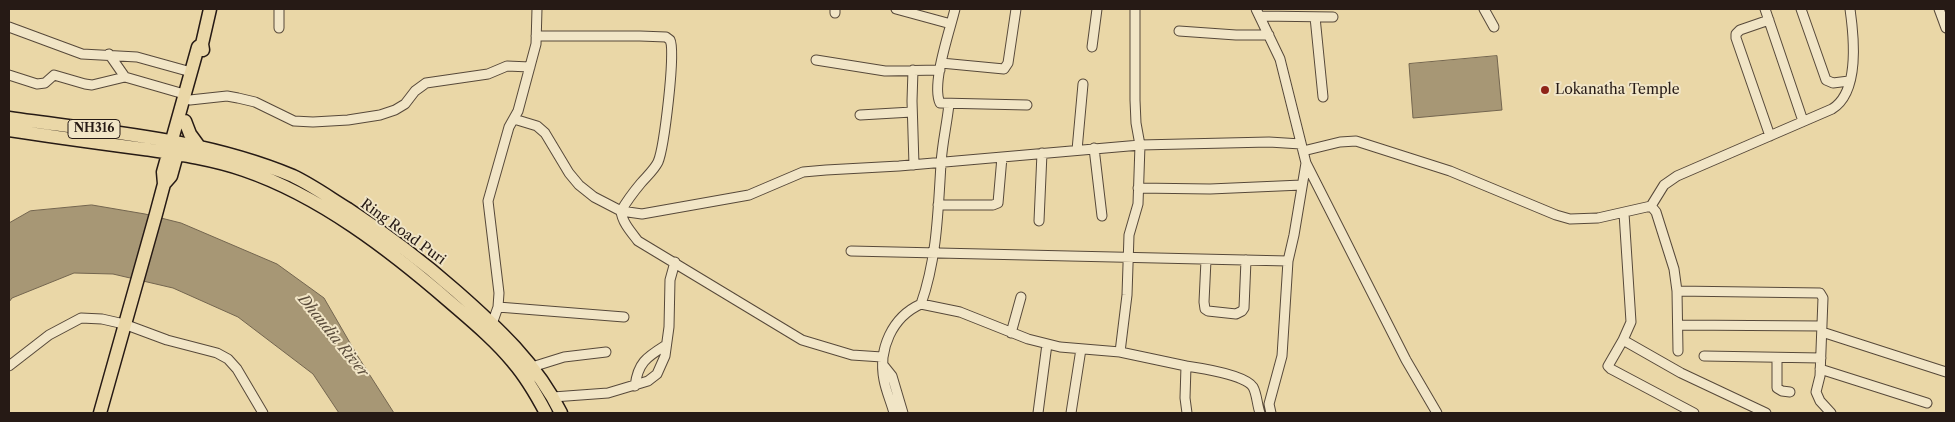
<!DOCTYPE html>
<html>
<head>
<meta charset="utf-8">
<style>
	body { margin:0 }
	#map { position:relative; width:1955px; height:422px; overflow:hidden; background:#ead7a7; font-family:"Libre Caslon Text",serif }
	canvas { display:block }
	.frame { position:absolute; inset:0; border:10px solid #261a15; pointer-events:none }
</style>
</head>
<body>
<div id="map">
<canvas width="1955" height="422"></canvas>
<div class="frame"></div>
</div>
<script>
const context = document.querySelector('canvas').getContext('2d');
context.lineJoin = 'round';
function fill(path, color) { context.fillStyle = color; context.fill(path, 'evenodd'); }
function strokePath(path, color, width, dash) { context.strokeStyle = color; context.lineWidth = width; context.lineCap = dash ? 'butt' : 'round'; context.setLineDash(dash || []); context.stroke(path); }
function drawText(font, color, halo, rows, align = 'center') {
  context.font = font + ' "Libre Caslon Text",serif'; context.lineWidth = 4; context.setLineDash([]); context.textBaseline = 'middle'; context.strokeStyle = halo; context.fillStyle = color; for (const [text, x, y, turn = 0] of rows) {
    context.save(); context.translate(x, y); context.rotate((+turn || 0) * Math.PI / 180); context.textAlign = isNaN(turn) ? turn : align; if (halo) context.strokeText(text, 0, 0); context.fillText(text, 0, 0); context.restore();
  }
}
const water = new Path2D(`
	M1497,56L1502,110L1413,118L1409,64Z
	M92,205L145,214L181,223L277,264L324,298L357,355L394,413H339L313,374L238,317L173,288L113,274L74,273L12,298L9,302V223L30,211Z`);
const minor = new Path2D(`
	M896,9L951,24
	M955,9C950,30 931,84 940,103L1027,105
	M1256,9L1280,59L1306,163L1406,360L1437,413
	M1484,9L1494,27
	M1765,9L1803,121
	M1801,9L1826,80L1833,83L1849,81
	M1939,9L1946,28
	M835,13V9
	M1260,16L1333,17
	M1315,17L1323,97
	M1769,20L1740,30L1736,34V38L1770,136
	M9,27L82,54L137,57L191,72
	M279,28V9
	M1179,31L1236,35H1269
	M536,36H640L666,37L670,40C676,51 664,148 658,162C654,170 647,176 641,183C636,189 625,204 621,211C622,222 631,232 638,241L802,340L852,355L882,357
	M1092,47L1097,9
	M109,54L125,77
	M816,60L885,71L940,70
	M941,63L1004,69L1008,63L1016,9
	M913,70L912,101L914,165
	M9,75L37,84L45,83L54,75L85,84L92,85L125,77L184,94
	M190,100L227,96L238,98L255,102L294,121L313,122L348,120L380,115L395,110L405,104L415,91L426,83L488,74L507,66L530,67
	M860,115L912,112
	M514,119L537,126L545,133L569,173L579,185L594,197L621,211L642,214L749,195L803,172L826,170L899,166L1140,145L1269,142L1301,144
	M1094,148L1102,216
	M1077,150L1083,84
	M1303,151L1340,142L1356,141L1450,171L1556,215L1570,219L1598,218L1651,206L1656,212L1674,269L1677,291L1678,351
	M1138,188L1210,189L1302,185
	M938,205H993L998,203L1002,157
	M1651,206L1664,185L1677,176L1832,109C1860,92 1854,37 1850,9
	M1624,213L1631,322L1623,340L1608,366L1611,369L1694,413
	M1039,221L1042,153
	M851,251L1288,261
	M1206,260L1204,302L1205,309L1208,311L1236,314L1242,311L1244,308L1246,260
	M1677,291L1820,293L1823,298L1820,376L1816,392L1820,401L1831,413
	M921,304L960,312L1028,339L1060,347L1120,352L1186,366L1185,398L1187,413
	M498,307L624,317
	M492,324L498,307L499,293L488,201L509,127L518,111L536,44L537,9
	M1678,325L1822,326
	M1822,332L1946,372
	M1011,333L1021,297
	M1623,340L1681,373L1766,413
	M1120,352L1127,295L1129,235L1138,204L1140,145L1136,123L1135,100V9
	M1704,356L1821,358
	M1777,358V388L1782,391L1790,392
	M9,366L49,335L81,318L102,319L124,324L167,340L217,353L228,359L237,369L263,413
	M884,366L892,376L903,413
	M1186,366C1200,368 1245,375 1253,387C1257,394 1257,405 1260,413
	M532,367L564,357L606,352
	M1820,369L1927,403
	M635,386C638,362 647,357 666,345
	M553,397L608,393L648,381L657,374L665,356L669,327L670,280L675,262
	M894,413C891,402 886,391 884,380C878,349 892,317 921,304C937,259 938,211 941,164C942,144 947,124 949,104
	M1038,413L1047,344
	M1071,413L1081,349
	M1271,413L1269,404L1282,356L1288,261L1294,235L1306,163`);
const highway = new Path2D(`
	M203,50L202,44L210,9
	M9,118C105,132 202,138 293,176C312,185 330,198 348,209C386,234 422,261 456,291C497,327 537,364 561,413
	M185,121L190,134L198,145
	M9,130C54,137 99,143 144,149C177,154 212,159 244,170C320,196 390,250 450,302C472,321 495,340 513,362C526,377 537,396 546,413
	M164,184L171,176L179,147
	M100,413L156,214L164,184L163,172L198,47L202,44`);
const markers = [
	[1545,90,5,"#8f2418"]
];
const shields = [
	[94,129,52]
];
const shieldNames = [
	["NH316",94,129]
];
const poiNames = [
	["Lokanatha Temple",1555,90]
];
const streetNames = [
	["Ring Road Puri",403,232,36]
];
const waterNames = [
	["Dhaudia River",333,336,51]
];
fill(water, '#a79775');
strokePath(water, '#73654f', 1);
strokePath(minor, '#57493a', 11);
strokePath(highway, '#261a15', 15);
strokePath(minor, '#f1e5c6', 9);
strokePath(highway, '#ead7a7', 12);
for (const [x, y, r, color] of markers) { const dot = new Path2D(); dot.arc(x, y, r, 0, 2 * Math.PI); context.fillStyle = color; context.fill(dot); strokePath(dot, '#f1e5c6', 2); }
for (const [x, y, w] of shields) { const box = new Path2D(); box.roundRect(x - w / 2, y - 9.5, w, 19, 4); context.fillStyle = '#f1e5c6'; context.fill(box); strokePath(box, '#261a15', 1); }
drawText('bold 12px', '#261a15', null, shieldNames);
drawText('14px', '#261a15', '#f1e5c6', poiNames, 'left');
drawText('14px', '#261a15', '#f1e5c6', streetNames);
drawText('italic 15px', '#5a4c3b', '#f1e5c6', waterNames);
</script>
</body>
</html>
